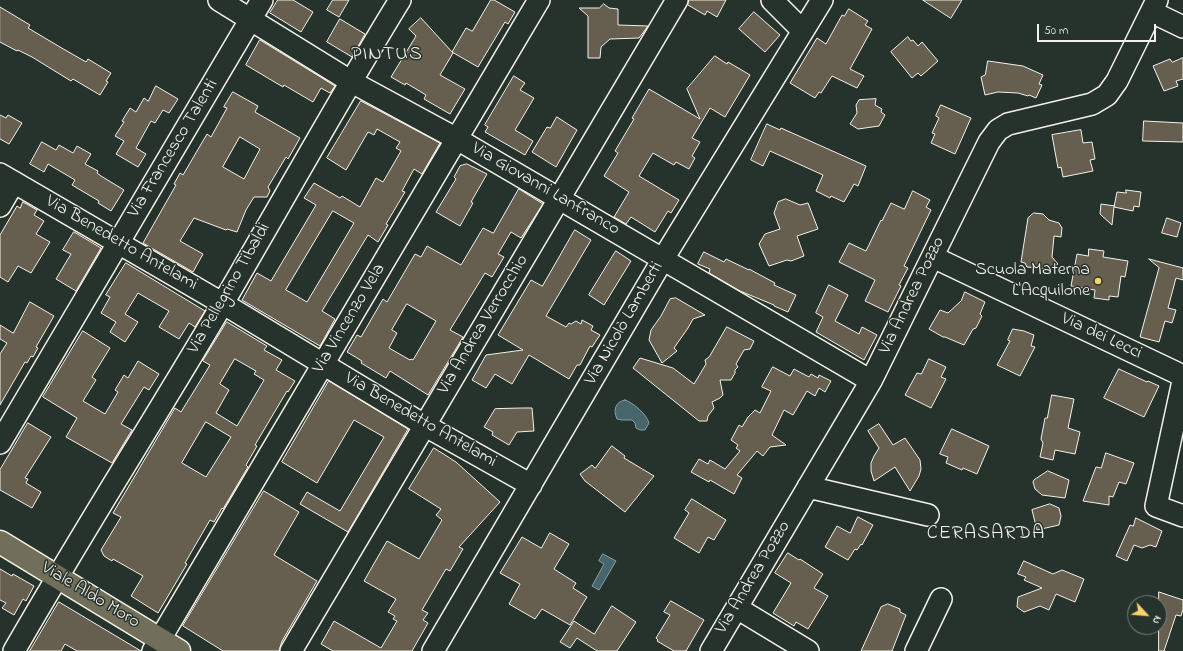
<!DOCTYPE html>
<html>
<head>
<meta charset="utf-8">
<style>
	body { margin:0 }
	#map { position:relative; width:1183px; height:651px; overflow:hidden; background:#26332d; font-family:"Indie Flower",sans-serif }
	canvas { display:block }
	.north { position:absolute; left:1127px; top:595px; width:40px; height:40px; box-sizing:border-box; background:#26332d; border:1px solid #787f78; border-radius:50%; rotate:116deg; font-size:11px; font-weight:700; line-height:16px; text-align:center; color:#f4f1e8 }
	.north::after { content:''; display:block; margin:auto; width:14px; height:18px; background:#ffd166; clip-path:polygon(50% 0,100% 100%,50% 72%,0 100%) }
	.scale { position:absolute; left:1037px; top:24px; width:119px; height:18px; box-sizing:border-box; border:2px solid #f4f1e8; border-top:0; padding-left:5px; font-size:12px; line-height:14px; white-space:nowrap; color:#f4f1e8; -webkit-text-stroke:3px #26332d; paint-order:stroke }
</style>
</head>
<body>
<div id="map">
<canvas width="1183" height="651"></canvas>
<div class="north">N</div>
<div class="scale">50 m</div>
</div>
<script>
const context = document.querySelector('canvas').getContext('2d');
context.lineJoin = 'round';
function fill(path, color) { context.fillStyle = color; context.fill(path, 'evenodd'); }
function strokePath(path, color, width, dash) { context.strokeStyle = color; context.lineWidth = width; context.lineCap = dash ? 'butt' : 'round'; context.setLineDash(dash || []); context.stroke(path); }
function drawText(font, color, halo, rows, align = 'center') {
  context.font = font + ' "Indie Flower",sans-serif'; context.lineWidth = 3; context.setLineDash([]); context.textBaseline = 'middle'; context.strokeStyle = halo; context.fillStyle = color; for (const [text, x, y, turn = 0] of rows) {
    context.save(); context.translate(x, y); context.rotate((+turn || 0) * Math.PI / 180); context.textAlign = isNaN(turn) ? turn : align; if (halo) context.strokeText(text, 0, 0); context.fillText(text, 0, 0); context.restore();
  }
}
const water = new Path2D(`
	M625,400C634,403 647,415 649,423L645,430H640L636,428L635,423L632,420H622L617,419C613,410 615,402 625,400Z
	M603,554L616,561L599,590L592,586L604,564L599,561Z`);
const building = new Path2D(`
	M278,0H293L313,12L301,32L270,13Z
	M333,0H349L339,17L327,10Z
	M491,0H494L515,12L508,24L505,22L478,67L452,52L466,28L472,31Z
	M689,0H726L717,17L707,11L705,15L688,5Z
	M923,0H962L951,18Z
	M604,4L609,8L618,9V25L648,26L639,38L610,39L601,47L600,58H588V16L579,8H599Z
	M0,7L30,25L28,28L60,47L86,62L88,59L111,73L106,81L108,82L100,95L73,79L71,81L32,57L18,50L17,51L0,42Z
	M849,9L868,21L865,25L872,29L850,69L864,76L857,88L832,76L821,93L819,92L815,98L790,83L817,38L826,44L842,15L844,16Z
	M754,12L780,35L765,52L739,29Z
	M421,18L453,53L440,75L465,89L450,114L424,99L426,95L406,83L405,85L391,77L416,36L409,29Z
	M340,19L365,34L352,57L327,42Z
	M908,37L911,41L913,40L918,46L922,42L938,61L921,76L918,73L912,78L891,52Z
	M260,40L335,86L330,93L321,88L313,102L284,85L283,87L246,65Z
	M715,56L727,64L728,62L750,75L725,117L710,108L692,138L700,142L692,156L695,158L689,169L676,162L674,165L653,153L639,176L679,200L671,213L668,211L655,232L631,217L626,224L614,217L629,192L604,176L618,153L615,151L634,119L632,118L649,89L700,119L687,89Z
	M1183,58V79L1176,81L1178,86L1164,91L1153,66L1170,59L1172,62Z
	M988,61L1023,66L1043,75L1039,84L1042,85L1036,98L1029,95L1028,96L1018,93L998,92L985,95L981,77L985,75Z
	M514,76L525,83L520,90L534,98L515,130L533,141L525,155L485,132L488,127L485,125Z
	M156,86L178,99L169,113L163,110L155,123L151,121L136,148L146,154L138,167L116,154L124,141L115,136L124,122L122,121L130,108L136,112L144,98L148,101Z
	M233,92L258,106L255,112L300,138L288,159L286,157L268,187L270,191L267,197H254L246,210L237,232L227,229L226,230L194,218L180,241L203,254L193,272L143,243L176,185L174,184L180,173L183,175L207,134L211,137L227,108L224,107ZM240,137L260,149L244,179L223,167Z
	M876,99L875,105L882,109L881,112L885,115L879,126L858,129L850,124L857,113L856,105L859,100Z
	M361,101L440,143L422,174L414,169L402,191L405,192L386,224L388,225L378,242L368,235L322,311L335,319L320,346L242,300L257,273L271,281L316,205L304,198L314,183L340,198L342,196L360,207L376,178L383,182L401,151L396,148L400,142L377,129L374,135L368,132L346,170L327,158ZM333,211L354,223L307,302L286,290Z
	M941,105L971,118L955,154L931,143L935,134L932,133L939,118L936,116Z
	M0,115L6,118L8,115L22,123L9,144L0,139Z
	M557,117L577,130L556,167L532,152L547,127L550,128Z
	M1144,121L1183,123V142L1143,141Z
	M767,124L780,130L781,128L866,166L858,186L854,184L844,202L831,196L830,198L816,191L823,175L770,151L763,166L751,160Z
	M1081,130L1083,143L1092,142L1095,159L1090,160L1093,171L1063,177L1061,167L1058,168L1052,135Z
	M42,142L56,150L59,145L73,153L77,146L91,154L85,164L98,171L97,173L101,176L124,190L111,211L98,203L99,201L72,185L75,180L48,164L44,172L30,164Z
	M467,164L487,174L471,202L473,203L460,226L436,212L456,179L454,177L460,166Z
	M519,189L543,204L521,238L511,232L498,254L504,257L492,277L485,273L450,330L463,337L428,395L390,371L386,378L361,363L362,361L347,352L357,335L361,337L383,299L387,302L415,254L421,257L427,246L461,265L483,228L493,233ZM407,304L436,321L413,360L411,359L410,360L389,348L397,333L392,330Z
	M1126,190L1141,192L1139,207L1134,206L1133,211L1114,207L1112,225L1100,214L1101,204L1115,206L1114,207L1117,192L1126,193Z
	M913,191L930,200L926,207L931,210L904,266L908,268L899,285L901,286L888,312L865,301L875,280L839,262L849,243L866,251L881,220L882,221L891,203L904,209Z
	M786,199L800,205L808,203L818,229L797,236L804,256L791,261L787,260L769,266L759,244L765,234L780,229L774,213L778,202Z
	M23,202L37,210L34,215L44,221L36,234L50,242L31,273L18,266L8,282L0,277V235L17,206L20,208Z
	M1034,213L1043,214L1049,220L1059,223L1062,228L1061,237L1054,236L1052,257L1058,264L1048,269L1027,267L1025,263L1021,262L1028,218Z
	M1167,218L1181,223L1177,237L1162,233Z
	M575,230L591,240L546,316L566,327L569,323L571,324L576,321L581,324L582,320L593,326L591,330L600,335L592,347L590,346L580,365H577L569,379L529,355L512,384L495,374L486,388L472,380L486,355L523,350L498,335L531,280L542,286Z
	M74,232L101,248L76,291L56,279L71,254L63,250Z
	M1089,249L1104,251L1103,257L1128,261L1125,277L1121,276L1118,297L1109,296V300L1094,298L1095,290L1071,286L1077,254L1088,256Z
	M616,251L631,261L604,305L589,295Z
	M704,252L724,262L726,259L749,270V269L775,283L774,285L796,295L788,312L774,306V305L740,291L709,273L710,269L698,264Z
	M1149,259L1183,268V280L1176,278L1168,308L1176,310L1172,323L1165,321L1159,342L1140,337L1159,268Z
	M126,263L205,311L195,327L189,323L179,339L159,327L169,311L138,293L125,314L138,322L125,342L110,332L116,322L101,313L110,297L106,295Z
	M829,285L848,295L835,321L859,334L862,327L877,335L864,360L816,332L823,317L816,313Z
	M965,292L985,302L980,314L982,316L976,328L973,329L964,345L945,337H943L929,329L940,310L948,313L961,301Z
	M676,298L705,315L693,319L688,328L674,348L677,351L662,363L649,340L651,330L661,316L670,299Z
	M30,302L54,316L36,347L38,348L33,357L31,356L27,363L25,362L0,405V354L7,343L0,339V325L13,333Z
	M227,322L267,346L264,350L282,360L276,370L295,381L288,392L287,391L255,445L257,446L246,465L248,467L223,509L222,508L214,522L210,520L185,563L187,564L158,613L131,596L143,576L113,559L112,561L104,556L101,550L121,517L113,513L175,408L181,412L210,365L203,361ZM235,359L256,371L254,374L264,380L237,426L216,413L229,390L220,384ZM206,422L231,437L206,477L182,463Z
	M727,327L754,341L750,349L744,350L736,364L738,367L735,370V373L731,380H720L723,395L720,398L712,402L714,408L708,416L707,421H699L633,368L640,358L673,368L694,384L706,364L705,360L709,357Z
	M1013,329L1024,331L1034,335L1031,346L1035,347L1020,376L997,365L1010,341L1008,340Z
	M83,331L110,348L92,377L96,380L83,401L105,414L118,392L115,390L124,375L128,378L138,361L159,374L149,390L144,387L121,424L132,430L112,463L66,437L77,418L43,397Z
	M929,359L946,367L941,377L946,379L931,408L905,395L917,373L921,374Z
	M773,367L790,376L794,369L809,377L811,374L818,378L819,375L831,381L825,392L819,388L815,396L807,391L793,415L784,410L772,435L786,445L770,447L763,456L757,451L737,475L742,478L734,494L710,480L709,482L691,472L699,459L708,464L710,460L725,469L740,451L736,448L738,445L731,440L739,425L742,427L748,417L755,410L760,413L771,391L762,387Z
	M1119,369L1147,382L1148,381L1159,386L1144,417L1104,398Z
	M329,381L408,429L348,532L300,504L307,492L340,511L384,437L354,420L317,483L282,462Z
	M1052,395L1074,399L1068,428L1080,432L1075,454L1055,450L1053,460L1040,457L1043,443L1041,439L1045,418H1047Z
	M522,408H532L534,431L517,432L509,445L492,435L493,432L484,427L495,409Z
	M28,423L51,437L25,478L28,479L26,483L41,492L32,508L0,490V470Z
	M879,424L893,445L905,438L920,460L921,469L919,476L910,491L895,467L874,481L871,471V463L874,456L879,448L868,431Z
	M952,429L989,446L977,474L963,468L962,470L946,463L948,457L940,454Z
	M612,446L625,456L624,458L654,476L625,512L585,481L580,474L592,465L595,468Z
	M434,448L456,462L500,502L459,547L463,549L450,571L446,569L422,610L428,613L423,620L428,623L412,651H333L321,644L334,621L381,648L397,621L393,619L395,616L388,612L396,599L364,581L387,541L419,559L442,520L436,515L441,509L409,489Z
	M1106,453L1134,463L1126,484L1119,482L1113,497L1109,496V505L1083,501L1096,467L1101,468Z
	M1048,471L1069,480L1065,498L1042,495L1035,489L1033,482L1034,480Z
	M264,491L299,512L274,555L317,581L282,641L279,651H223L183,626Z
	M692,499L726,520L714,540L708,537L699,553L674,538L689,513L685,510Z
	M1050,504L1059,508L1061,516L1059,525L1037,530L1032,510Z
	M858,517L873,525L862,545L861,544L857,550L855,549L848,560L825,547L837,526L850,533Z
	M1136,518L1162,531L1156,547L1150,545L1142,548L1134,545L1127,561L1116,556L1130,525L1133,526Z
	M550,533L569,544L554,569L576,583L573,588L587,597L570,625L542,609L535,619L509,604L520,584L500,573L522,537L541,548Z
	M788,553L799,560L800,559L823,574L814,588L828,596L808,629L796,622L794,626L773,613L791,583L775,573Z
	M1024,561L1053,574L1062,570L1084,579L1075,602L1056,594L1049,610L1040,606L1024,612L1017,607L1018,597L1042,588L1024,580L1026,577L1018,574Z
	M0,569L12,576L13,574L34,586L26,601L23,599L14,615L2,608L6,603L0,600Z
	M1159,592L1183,600V609L1181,616L1176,615L1164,651H1159Z
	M671,601L704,620L686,651H674L657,641L658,640L656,638L670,615L664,612Z
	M59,602L141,651H77L65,644L61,651H30Z
	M888,604L900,609V612L906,615L892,651H861L881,607Z
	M612,606L636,622L617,651H597L577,638L570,648L560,642L574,621L594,634Z`);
const minor = new Path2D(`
	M219,0L350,81L457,139L871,381
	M772,0L803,31
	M1152,12L1183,27
	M0,174L232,309L424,425L531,485
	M0,206L14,182
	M933,257L1183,376
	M1183,381L1156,506L1183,516
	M0,443L262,0
	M808,487L928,515
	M737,608L808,651
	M14,651C79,538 149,428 216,315C278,210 336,104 400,0
	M153,651L539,0
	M291,651C419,433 549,218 677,0
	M433,651L663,259L822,0
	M711,651L871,381L989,142L998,130L1008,124L1092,104L1107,95L1117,81L1157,0
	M916,651L941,599`);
const major = new Path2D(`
	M0,542L179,651`);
const markers = [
	[1098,281,4,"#ffd166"]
];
const streetNames = [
	["Via Francesco Talenti",174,149,-59],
	["Via Giovanni Lanfranco",545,190,30],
	["Via Benedetto Antelami",121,244,30],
	["Via Pellegrino Tibaldi",230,289,-60],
	["Via Andrea Pozzo",913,296,-64],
	["Via Vincenzo Vela",350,319,-59],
	["Via Nicolò Lamberti",625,324,-60],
	["Via Andrea Verrocchio",484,325,-59],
	["Via dei Lecci",1101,337,25],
	["Via Benedetto Antelami",420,421,30],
	["Via Andrea Pozzo",754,578,-59],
	["Viale Aldo Moro",90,596,31]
];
const poiNames = [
	["Scuola Materna",1090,271],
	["L'Acquilone",1090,292]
];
const quarterNames = [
	["PINTUS",387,56],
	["CERASARDA",986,535]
];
fill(water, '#47656d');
strokePath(water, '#8c9d9e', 1);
fill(building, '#665f4f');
strokePath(building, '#f4f1e8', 1);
strokePath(minor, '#f4f1e8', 24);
strokePath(major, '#f4f1e8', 25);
strokePath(minor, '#26332d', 21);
strokePath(major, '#716e59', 22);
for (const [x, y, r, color] of markers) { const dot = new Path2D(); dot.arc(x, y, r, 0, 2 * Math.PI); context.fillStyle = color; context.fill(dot); strokePath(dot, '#26332d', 1.5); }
drawText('18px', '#f4f1e8', '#26332d', streetNames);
drawText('18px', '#f4f1e8', '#26332d', poiNames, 'right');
context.letterSpacing = '1px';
drawText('20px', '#f4f1e8', '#26332d', quarterNames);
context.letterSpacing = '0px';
</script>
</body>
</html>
